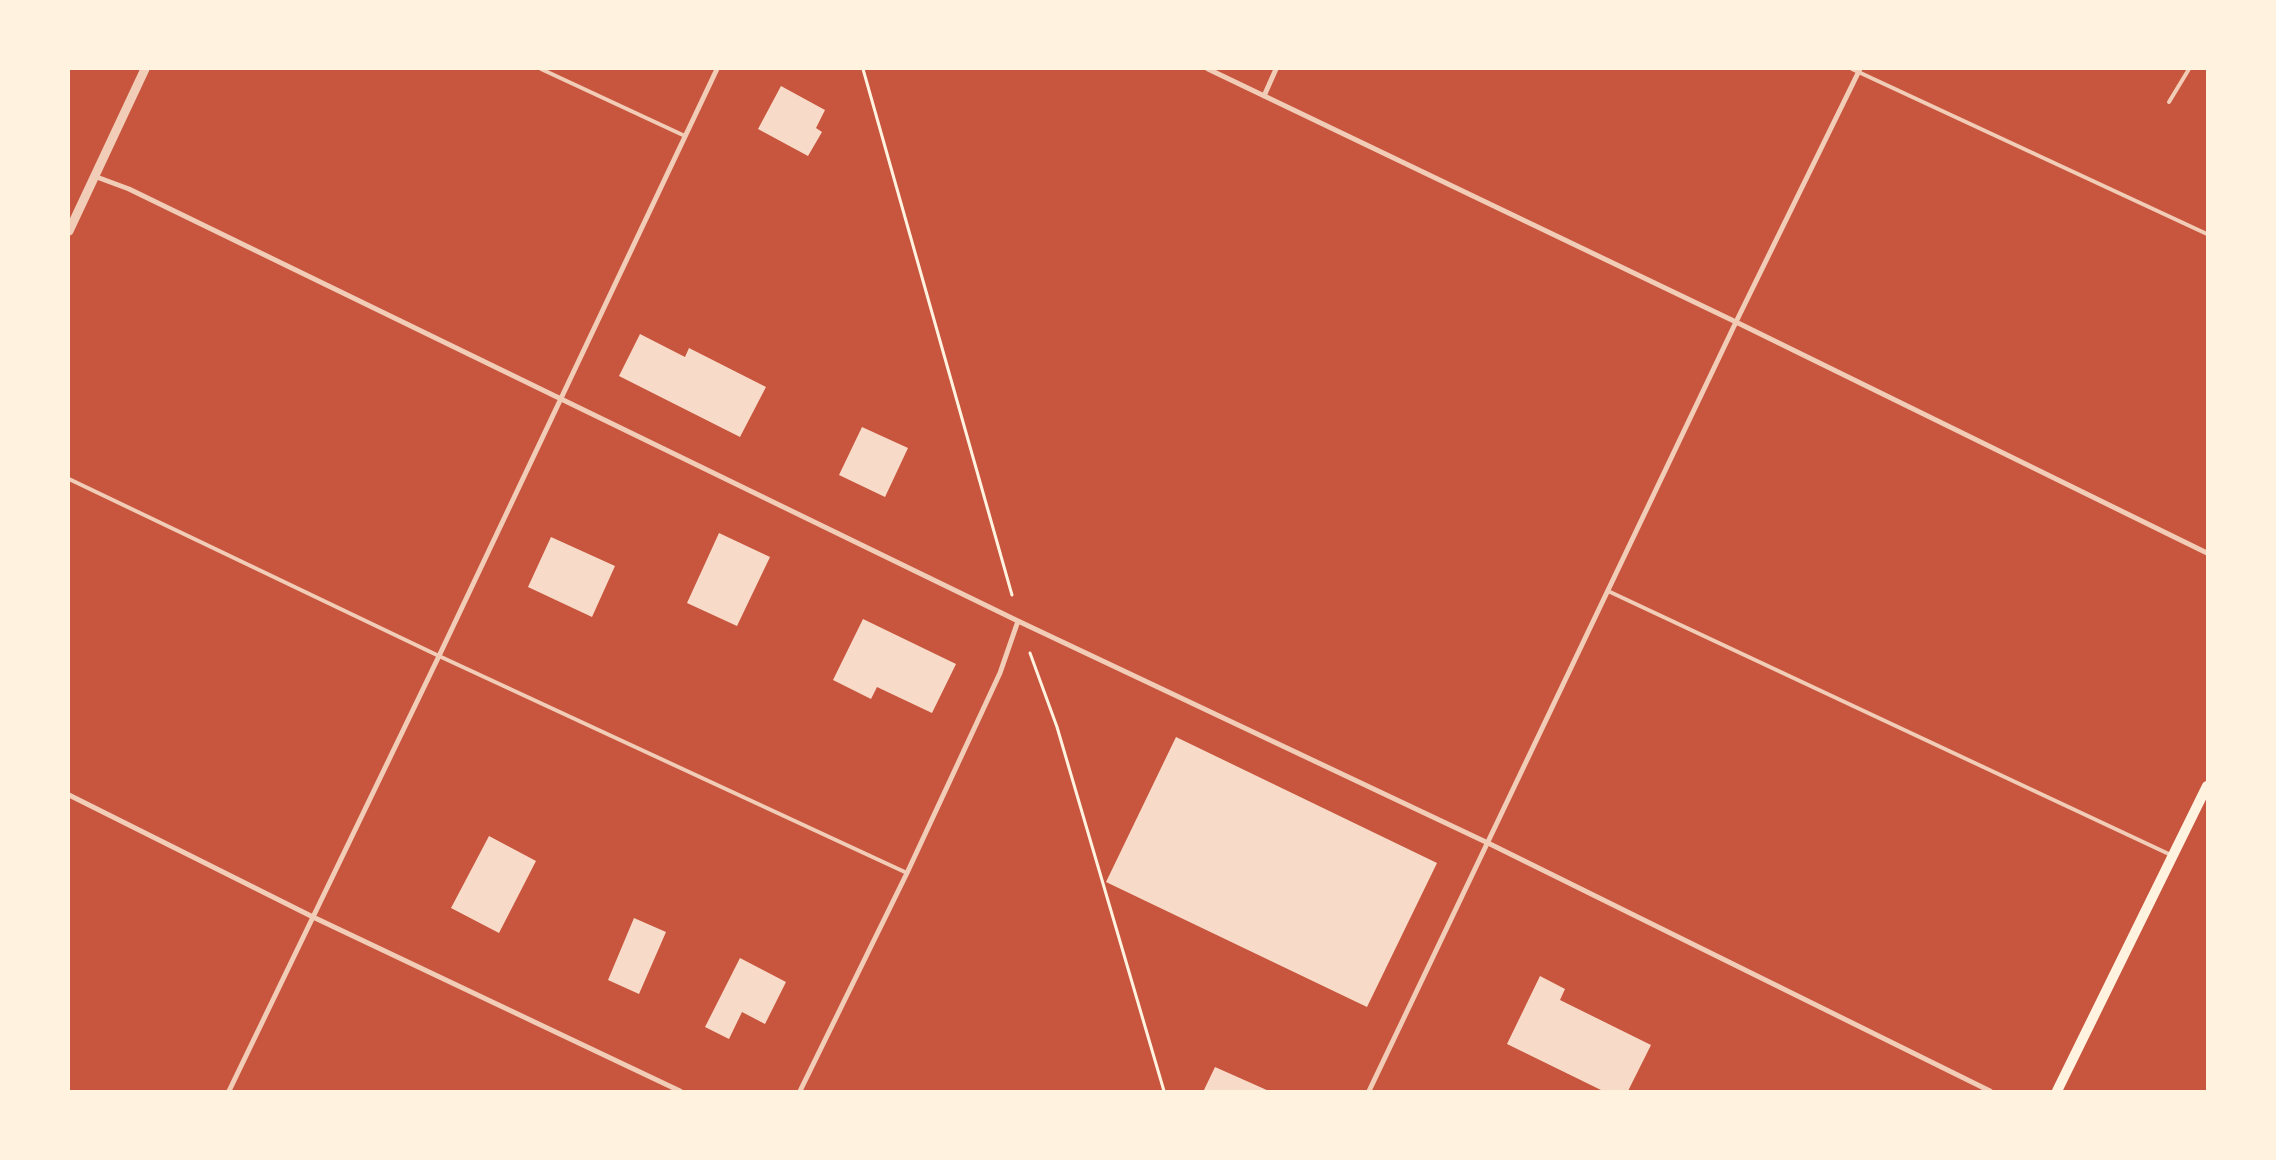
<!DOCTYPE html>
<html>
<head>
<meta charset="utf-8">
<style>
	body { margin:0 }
	#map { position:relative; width:2276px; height:1160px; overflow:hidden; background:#c8553d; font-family:"DejaVu Sans",sans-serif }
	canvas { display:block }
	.frame { position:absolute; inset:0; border:70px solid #fff3e0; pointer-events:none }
</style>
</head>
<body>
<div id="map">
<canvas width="2276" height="1160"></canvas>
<div class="frame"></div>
</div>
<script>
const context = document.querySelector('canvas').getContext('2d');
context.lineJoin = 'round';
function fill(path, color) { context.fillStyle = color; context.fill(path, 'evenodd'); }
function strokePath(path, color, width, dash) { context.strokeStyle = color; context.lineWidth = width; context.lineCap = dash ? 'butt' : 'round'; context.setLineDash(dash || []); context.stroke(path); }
const building = new Path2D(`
	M781,86L825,110L816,128L822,132L808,156L758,129Z
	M640,334L685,357L689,348L766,387L740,437L619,376Z
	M862,427L908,448L885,497L839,475Z
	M719,533L770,557L737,626L687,603Z
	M551,537L615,566L592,617L528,587Z
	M863,619L956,664L932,713L877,687L871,699L833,680Z
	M1176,737L1437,863L1367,1007L1106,882Z
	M489,836L536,861L499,933L451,908Z
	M634,918L666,932L639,994L608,980Z
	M740,958L786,982L765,1024L742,1012L729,1039L705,1027Z
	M1540,976L1565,989L1560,1000L1651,1045L1628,1091H1603L1507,1044Z
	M1215,1067L1269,1091L1204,1090Z`);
const path = new Path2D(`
	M863,69L1012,595
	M1030,653L1057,727L1164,1091`);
const service = new Path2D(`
	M541,69L685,136
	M1852,69L2207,234
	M2169,102L2189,69
	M69,479L439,656L907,873
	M1608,591L2171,855`);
const minor = new Path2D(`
	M1208,69L1736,322L2207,553
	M1264,96L1276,69
	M94,176L129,189L1018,621L1488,843L1990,1091
	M69,795L313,917L680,1091
	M229,1091L439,656L717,69
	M800,1091L907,873L1000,673L1018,621
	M1369,1091L1736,322L1860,69`);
const tertiary = new Path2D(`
	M69,231L145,69`);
const secondary = new Path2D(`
	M2057,1091L2207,786`);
fill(building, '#f7dbc8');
strokePath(path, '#fff3e0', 3);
strokePath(service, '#f1ccb7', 4);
strokePath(minor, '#f1ccb7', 5);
strokePath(tertiary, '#f1ccb7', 9);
strokePath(secondary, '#fff3e0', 10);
</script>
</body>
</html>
